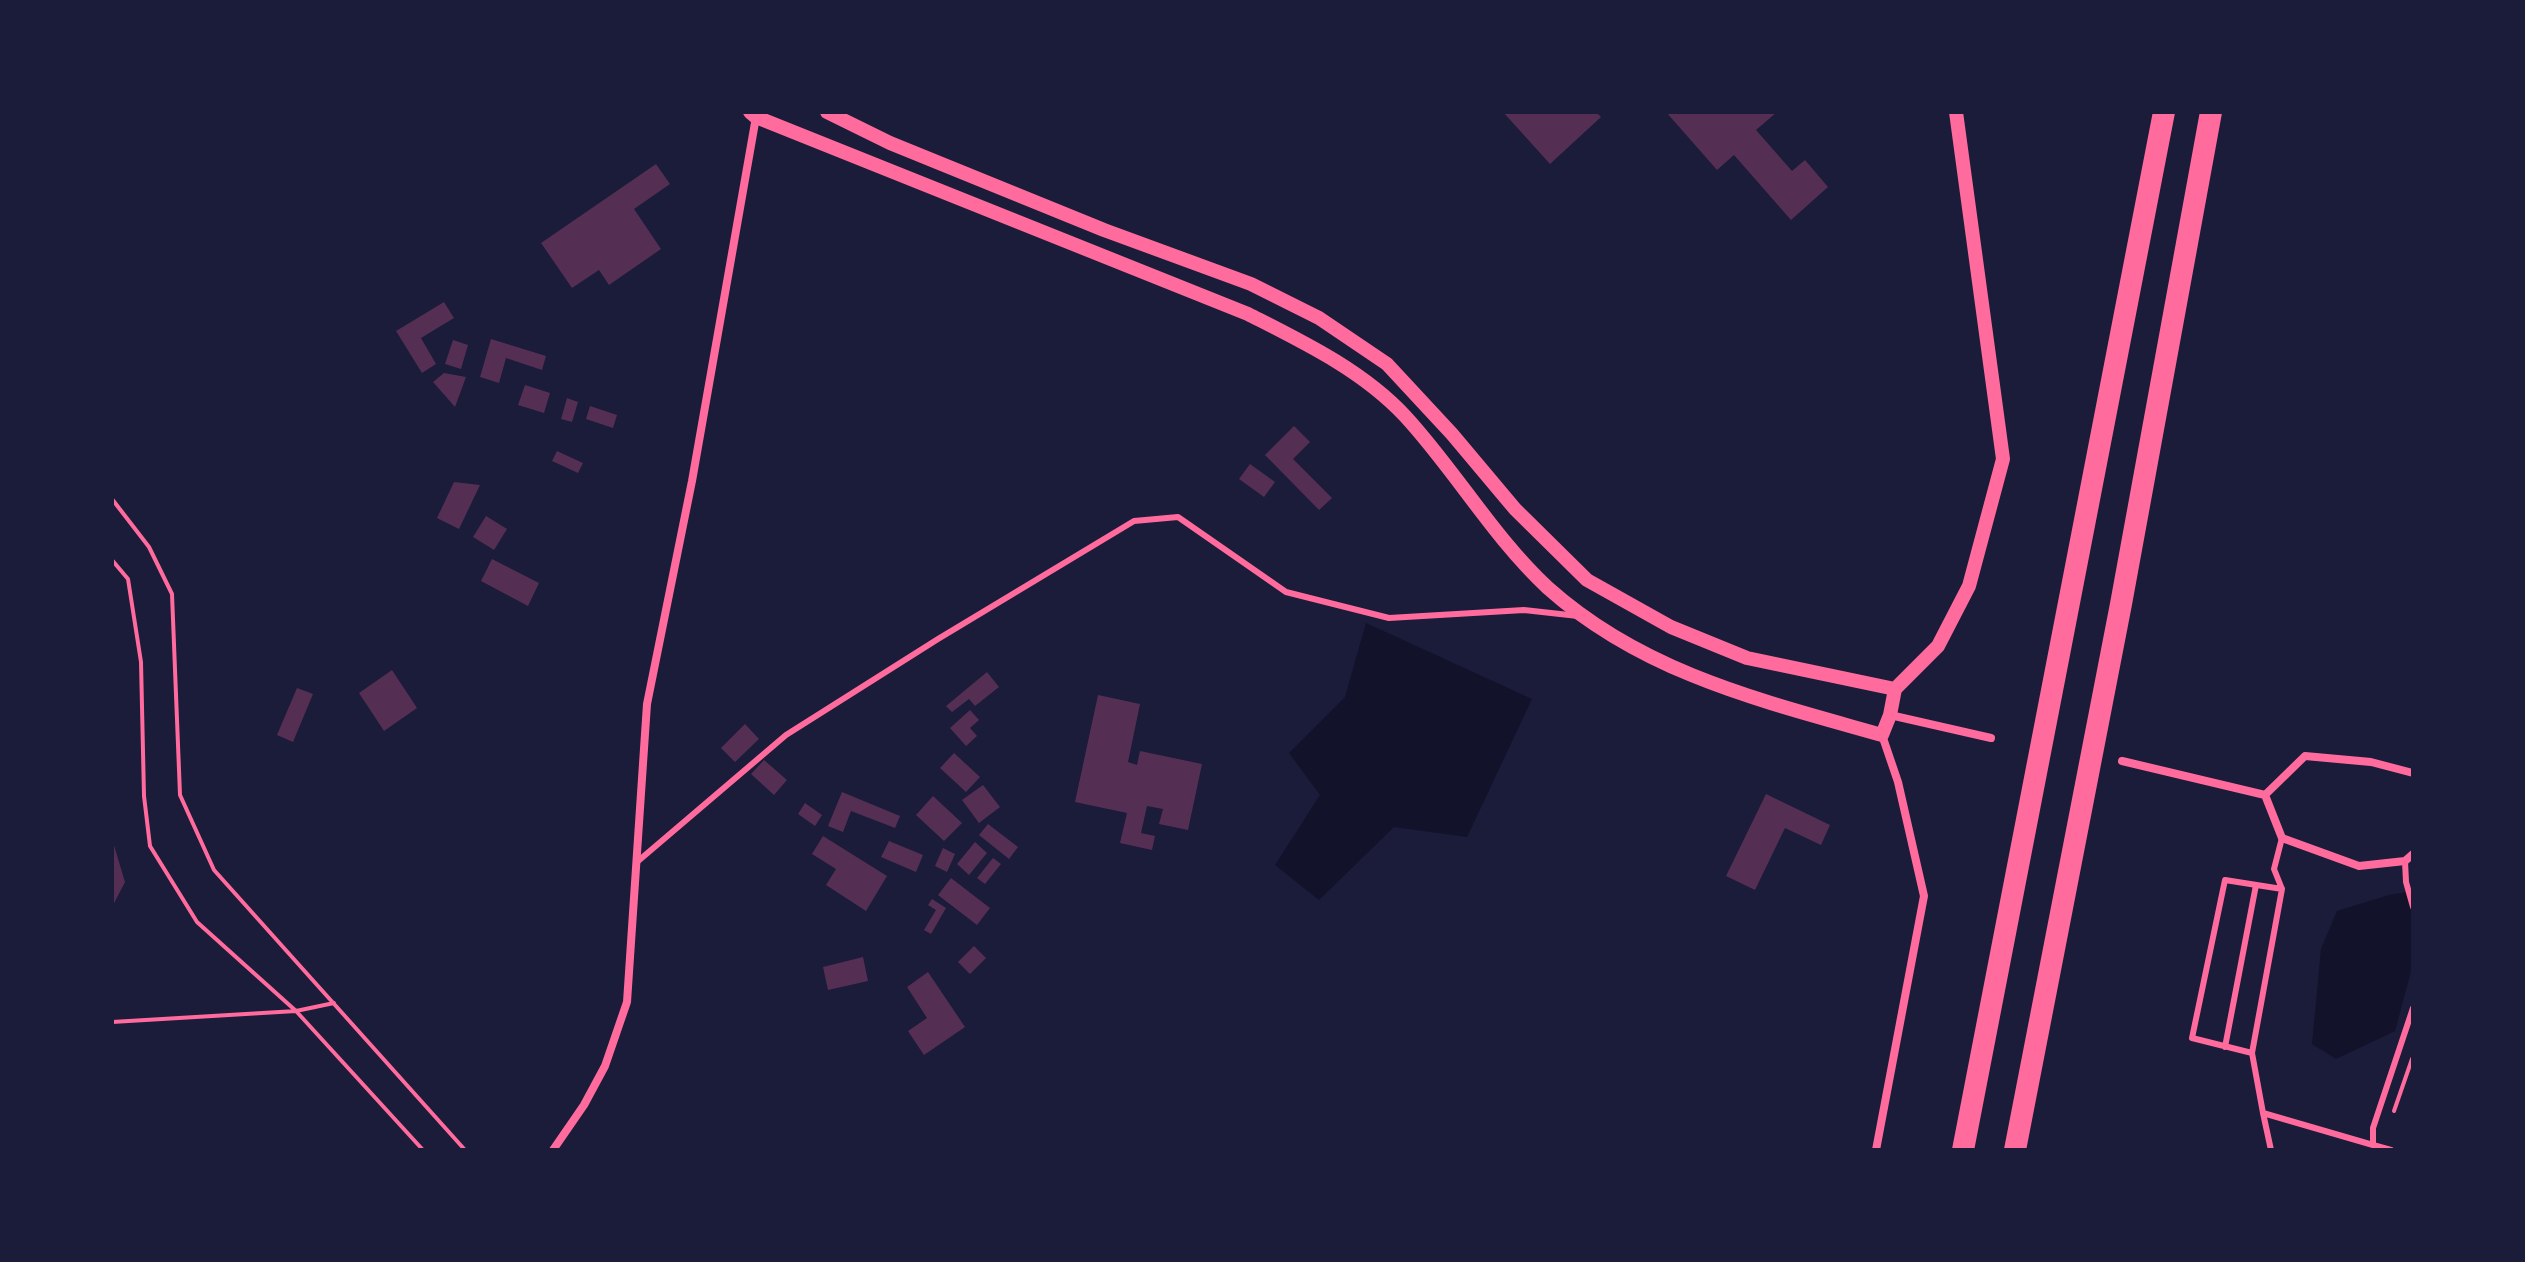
<!DOCTYPE html>
<html>
<head>
<meta charset="utf-8">
<style>
	body { margin:0 }
	#map { position:relative; width:2525px; height:1262px; overflow:hidden; background:#1b1b3a; font-family:Overpass,sans-serif }
	canvas { display:block }
	.frame { position:absolute; inset:0; border:114px solid #1b1b3a; pointer-events:none }
</style>
</head>
<body>
<div id="map">
<canvas width="2525" height="1262"></canvas>
<div class="frame"></div>
</div>
<script>
const context = document.querySelector('canvas').getContext('2d');
context.lineJoin = 'round';
function fill(path, color) { context.fillStyle = color; context.fill(path, 'evenodd'); }
function strokePath(path, color, width, dash) { context.strokeStyle = color; context.lineWidth = width; context.lineCap = dash ? 'butt' : 'round'; context.setLineDash(dash || []); context.stroke(path); }
const water = new Path2D(`
	M1366,623L1532,699L1467,837L1394,827L1319,900L1275,865L1320,795L1289,753L1345,697Z
	M2413,891V964L2395,1031L2336,1059L2312,1044L2321,949L2337,911L2389,895Z`);
const building = new Path2D(`
	M1503,112H1596L1601,117L1550,164Z
	M1666,112H1777L1756,130L1792,171L1805,160L1828,187L1791,220L1734,155L1717,170Z
	M656,164L670,184L634,209L661,249L609,285L599,270L572,288L541,243Z
	M444,302L454,318L421,338L436,364L422,373L396,331Z
	M491,339L546,356L542,370L506,358L499,383L480,377Z
	M453,340L468,345L461,369L445,364Z
	M444,373L466,377L455,407L433,382Z
	M525,385L550,393L544,413L518,405Z
	M567,398L578,402L572,422L561,419Z
	M590,406L617,415L613,428L586,419Z
	M1294,426L1310,442L1293,459L1332,498L1319,510L1265,455Z
	M557,451L583,463L578,473L552,461Z
	M1250,464L1275,482L1264,497L1239,479Z
	M454,482L480,485L459,529L437,518Z
	M486,516L507,529L494,550L473,537Z
	M492,559L539,583L528,606L481,581Z
	M392,670L417,708L384,731L359,693Z
	M987,672L999,687L975,706L969,699L952,712L946,706Z
	M297,688L313,694L293,742L277,735Z
	M1098,695L1140,704L1128,762L1137,765L1140,751L1202,764L1188,830L1159,824L1163,809L1147,806L1141,833L1155,836L1152,850L1120,843L1127,813L1075,802Z
	M970,710L979,720L970,728L977,736L966,746L950,728Z
	M745,724L759,739L735,762L721,748Z
	M954,753L980,777L966,792L940,768Z
	M764,760L787,780L774,795L751,774Z
	M983,785L1000,807L979,823L962,800Z
	M842,792L900,816L895,828L851,811L843,832L828,826Z
	M1766,794L1830,825L1821,845L1785,828L1755,890L1726,876Z
	M933,796L962,823L944,841L916,815Z
	M805,803L822,815L815,826L798,814Z
	M988,824L1018,847L1009,859L979,835Z
	M823,836L887,876L866,911L826,885L836,869L812,854Z
	M889,841L923,855L916,872L881,857Z
	M113,842L125,882L112,907V843Z
	M975,842L987,853L969,875L957,864Z
	M943,848L955,854L947,872L935,866Z
	M993,858L1001,864L985,884L977,878Z
	M951,878L990,908L977,925L938,895Z
	M932,899L946,908L931,934L924,930L936,910L928,905Z
	M974,946L986,958L970,974L958,962Z
	M863,957L868,981L828,990L823,967Z
	M928,972L965,1027L924,1055L908,1031L927,1018L907,987Z`);
const path = new Path2D(`
	M112,499L149,547L172,594L180,795L214,870L465,1150
	M112,560L128,579L141,662L144,796L150,846L197,922L296,1011L423,1150
	M112,1022L296,1011L334,1003
	M2394,1111L2412,1059`);
const service = new Path2D(`
	M2282,838L2274,869L2282,889L2252,1053L2263,1113L2373,1145
	M2405,861L2406,882L2413,907
	M637,862L786,735L938,639L1134,521L1178,517L1286,592L1389,618L1524,610L1578,616
	M2225,1047L2256,885
	M2252,1053L2192,1038L2225,880L2282,889
	M2263,1113L2271,1150
	M2391,1150L2373,1145V1128L2413,1008`);
const minor = new Path2D(`
	M1890,715L1991,738
	M2122,761L2265,795
	M2265,795L2282,838L2359,866L2405,861L2413,854
	M2265,795L2305,756L2371,762L2413,773
	M553,1150L584,1105L605,1066L627,1002L647,704L692,481L756,117
	M1876,1150L1924,896L1898,782L1882,735`);
const tertiary = new Path2D(`
	M750,112L756,117L1248,314C1303,342 1362,370 1405,416C1455,470 1493,537 1548,588C1643,673 1762,701 1882,735L1890,715L1895,689L1938,646L1969,586L2003,459L1956,112
	M827,112L890,143L1104,230L1251,284L1319,318L1387,364L1452,434L1515,509L1587,580L1671,627L1747,658L1895,689`);
const motorway = new Path2D(`
	M1963,1150L2164,112
	M2015,1150L2121,604L2211,112`);
fill(water, '#12122b');
fill(building, '#542f53');
strokePath(path, '#ff6b9d', 4);
strokePath(service, '#ff6b9d', 6);
strokePath(minor, '#ff6b9d', 8);
strokePath(tertiary, '#ff6b9d', 14);
strokePath(motorway, '#ff6b9d', 22);
</script>
</body>
</html>
